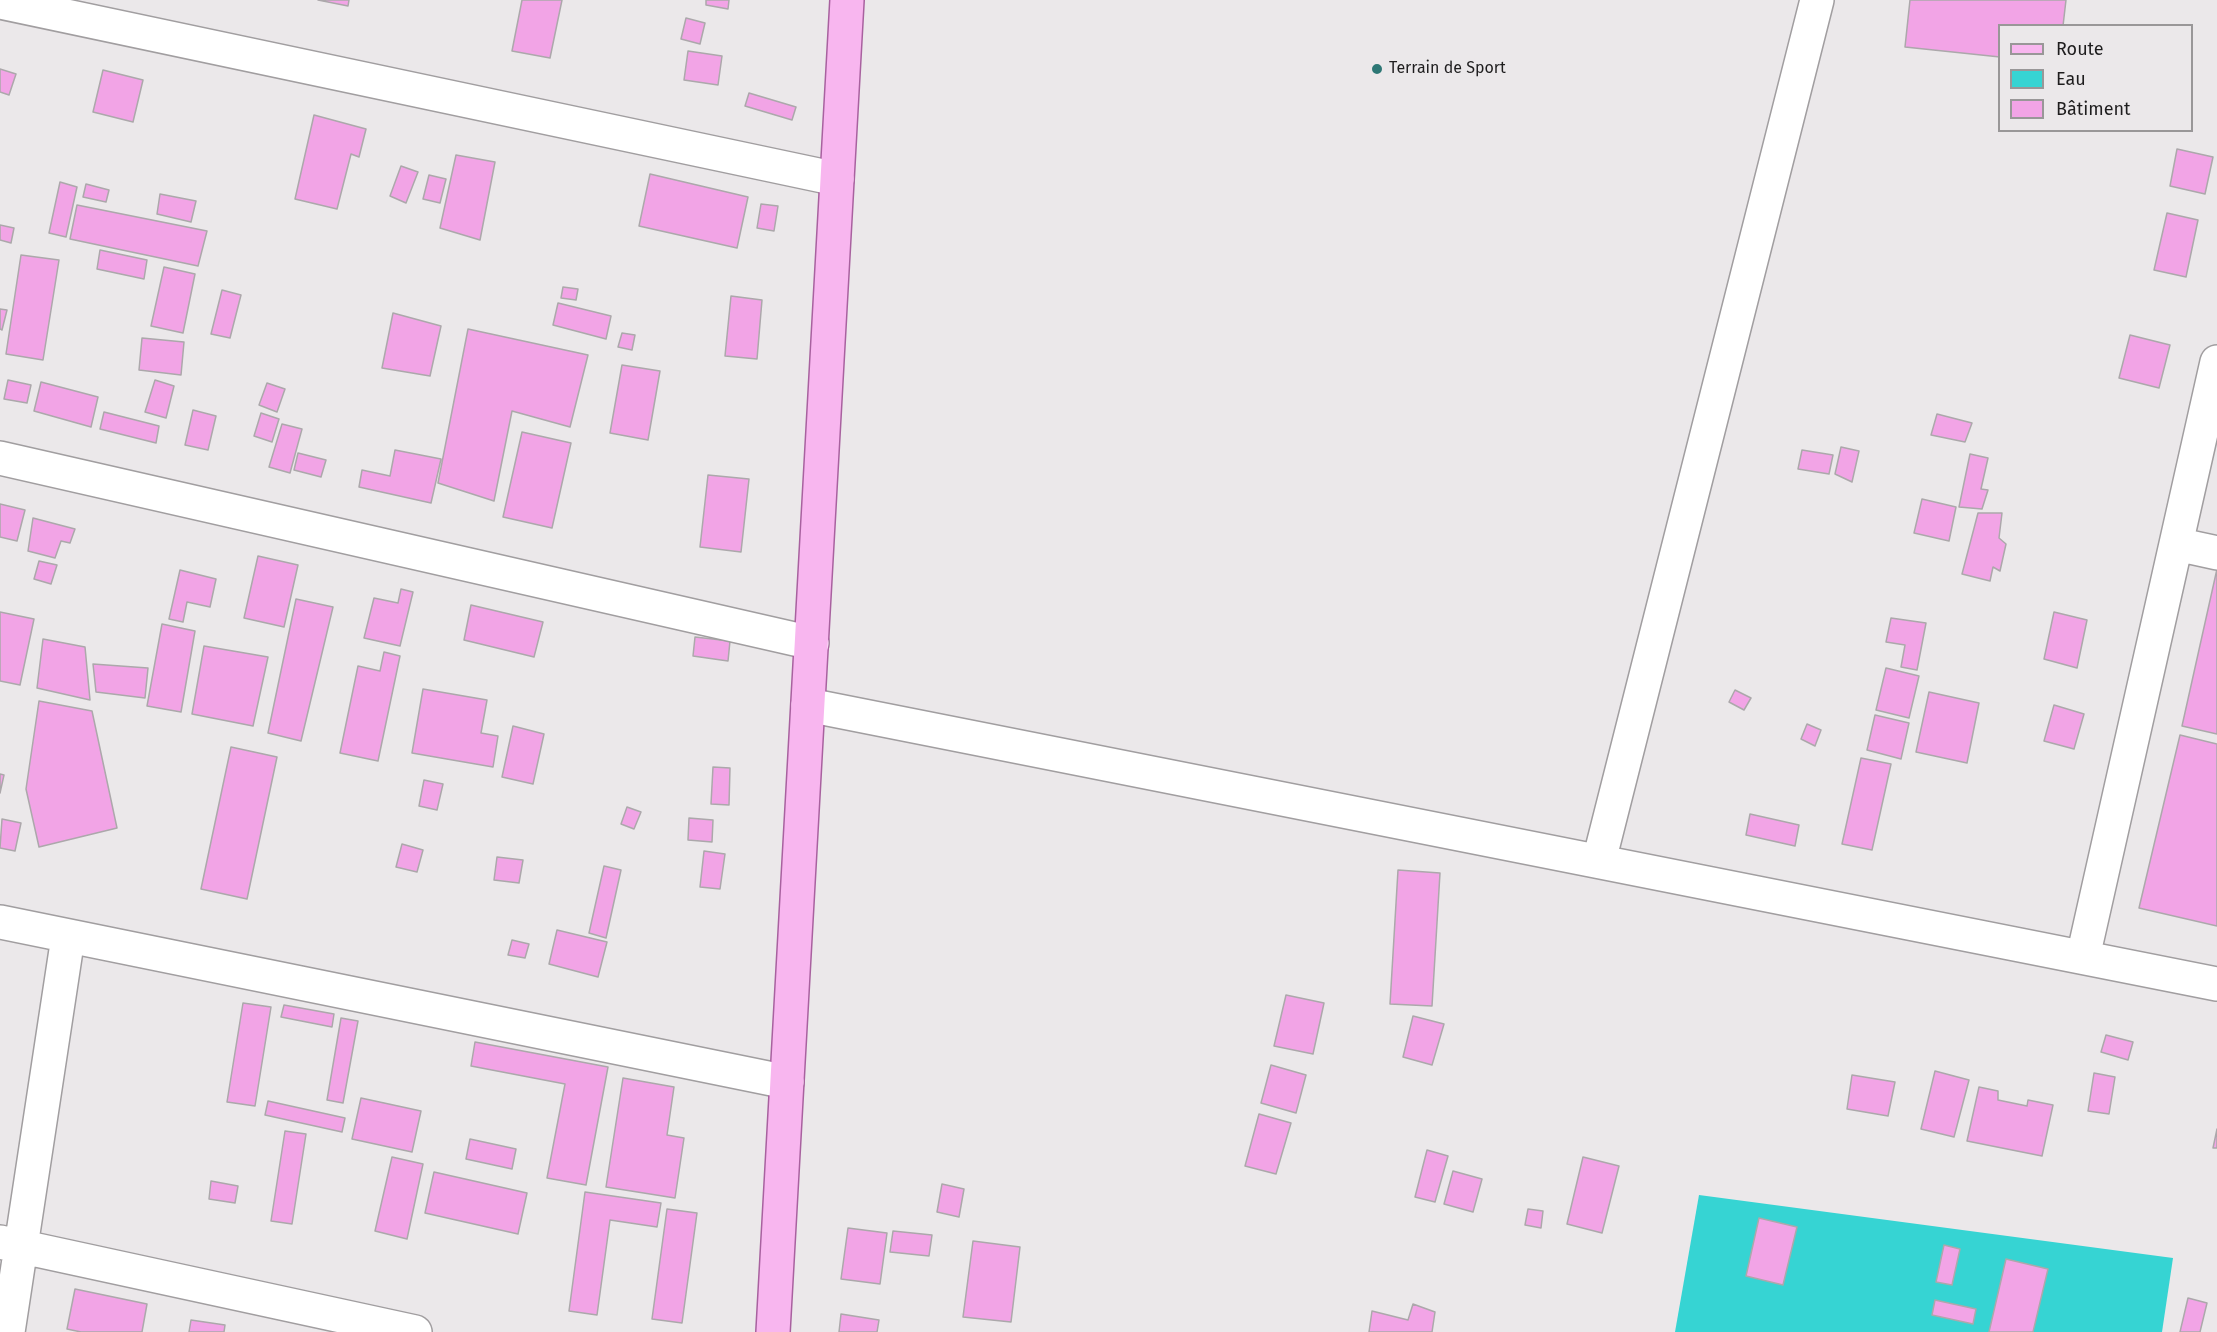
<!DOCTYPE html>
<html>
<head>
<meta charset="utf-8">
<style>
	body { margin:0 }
	#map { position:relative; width:2217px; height:1332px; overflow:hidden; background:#ebe8ea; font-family:"Fira Sans",sans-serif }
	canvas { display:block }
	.legend { position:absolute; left:1998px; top:24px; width:195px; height:108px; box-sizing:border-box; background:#ebe8ea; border:2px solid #999798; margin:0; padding:8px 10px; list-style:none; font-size:18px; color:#1e1d1e }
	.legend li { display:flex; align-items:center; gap:12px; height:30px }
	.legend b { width:30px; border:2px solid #999798 }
</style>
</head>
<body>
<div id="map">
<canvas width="2217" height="1332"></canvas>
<ul class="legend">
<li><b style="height:8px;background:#f8b6ef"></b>Route</li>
<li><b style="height:16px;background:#36d4d3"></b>Eau</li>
<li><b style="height:16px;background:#f2a4e6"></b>Bâtiment</li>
</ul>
</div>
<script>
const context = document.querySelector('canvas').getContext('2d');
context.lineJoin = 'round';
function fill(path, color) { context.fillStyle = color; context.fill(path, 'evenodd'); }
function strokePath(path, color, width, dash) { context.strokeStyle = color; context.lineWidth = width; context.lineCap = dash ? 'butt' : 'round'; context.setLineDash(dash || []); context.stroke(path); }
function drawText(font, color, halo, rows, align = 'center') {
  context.font = font + ' "Fira Sans",sans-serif'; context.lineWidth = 6; context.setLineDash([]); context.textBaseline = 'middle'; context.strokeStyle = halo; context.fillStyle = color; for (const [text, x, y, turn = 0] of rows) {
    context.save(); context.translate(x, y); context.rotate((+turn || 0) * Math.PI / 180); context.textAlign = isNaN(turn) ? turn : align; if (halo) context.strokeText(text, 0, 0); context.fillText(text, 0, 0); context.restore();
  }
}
const water = new Path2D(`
	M1699,1195L2173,1258L2162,1332H1675Z`);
const building = new Path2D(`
	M318,0H349L348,6Z
	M522,0H562L550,58L512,51Z
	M706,0H729L728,9L706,5Z
	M1910,0H2066L2063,26H2000V57L1905,47Z
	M686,18L705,23L700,44L681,39Z
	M688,51L722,56L718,85L684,80Z
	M0,69L16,74L9,95L0,92Z
	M103,70L143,80L133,122L93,112Z
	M749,93L796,107L792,120L745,106Z
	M314,115L366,129L359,157L351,154L337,209L295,199Z
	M2177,149L2213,157L2205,194L2170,186Z
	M456,155L495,162L480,240L440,228Z
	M401,166L418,172L406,203L390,196Z
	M650,174L748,197L737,248L639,226Z
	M429,175L446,179L440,203L423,199Z
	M60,182L77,187L66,237L49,233Z
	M86,184L109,190L106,202L83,197Z
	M160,194L196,201L191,222L157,214Z
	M761,204L778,206L774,231L757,228Z
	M77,205L207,231L198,266L70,239Z
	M2167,213L2198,220L2186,277L2154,270Z
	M0,225L14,228L11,243L0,240Z
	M100,250L147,260L144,279L97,269Z
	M21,255L59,260L43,360L6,354Z
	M164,267L195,274L183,333L151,326Z
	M563,287L578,289L576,300L561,298Z
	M222,290L241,295L230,338L211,334Z
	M731,296L762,300L757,359L725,356Z
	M558,303L611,316L606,339L553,325Z
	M0,309L7,310L2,330L0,329Z
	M393,313L441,326L430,376L382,368Z
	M468,329L588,355L570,427L512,411L494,501L438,483Z
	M622,333L635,335L632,350L618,347Z
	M2130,335L2170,345L2159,388L2119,378Z
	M142,338L184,342L181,375L139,370Z
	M622,365L660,371L648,440L610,433Z
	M8,380L31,385L27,403L4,399Z
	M155,380L174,386L166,418L145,412Z
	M41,382L98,397L91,427L34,411Z
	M267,383L285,389L277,412L259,405Z
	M193,410L216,416L208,450L185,445Z
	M104,412L159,426L156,443L100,429Z
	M261,413L279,419L272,442L254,436Z
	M1937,414L1972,423L1965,442L1931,435Z
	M282,424L302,429L290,473L269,467Z
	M522,432L571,443L552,528L503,517Z
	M1841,447L1859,451L1852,482L1835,474Z
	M395,450L441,459L431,503L359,487L362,470L390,476Z
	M1802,450L1833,455L1829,474L1798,469Z
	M298,453L326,460L321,477L294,470Z
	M1970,454L1988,458L1981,489L1988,490L1982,509L1959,507Z
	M708,475L749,479L741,552L700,547Z
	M1922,499L1956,507L1949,541L1914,533Z
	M0,504L25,510L17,541L0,537Z
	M1978,513H2002L1999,538L2006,544L2000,571L1993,567L1990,581L1962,574Z
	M33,518L75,529L70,543L61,541L55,558L28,551Z
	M258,556L298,565L284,627L244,618Z
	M39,561L57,565L51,584L34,579Z
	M2217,569V734L2182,726Z
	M180,570L216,579L210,607L187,602L183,622L169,619Z
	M401,589L413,592L400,646L364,638L374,598L398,603Z
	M296,599L333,607L301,741L268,733Z
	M471,605L543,622L534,657L464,640Z
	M0,612L34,619L20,685L0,681Z
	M2054,612L2087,620L2077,668L2044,659Z
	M1891,618L1926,623L1917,670L1901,667L1905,645L1886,642Z
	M162,624L195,631L181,712L147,706Z
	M695,637L730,641L728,661L693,656Z
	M43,639L85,647L90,700L37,688Z
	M204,646L268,657L253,726L192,714Z
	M384,652L400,656L378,761L340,753L358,666L380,671Z
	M93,664L148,668L145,698L96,692Z
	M1886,668L1919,676L1909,718L1876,710Z
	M423,689L487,700L481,733L498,736L493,767L412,753Z
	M1735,690L1751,698L1744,710L1729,702Z
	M1929,692L1979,703L1967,763L1916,752Z
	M39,701L92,711L117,828L39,847L26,789Z
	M2054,705L2084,714L2074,749L2044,741Z
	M1875,715L1909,723L1901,759L1867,750Z
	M1807,724L1821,730L1815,746L1801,739Z
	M513,726L544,734L533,784L502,777Z
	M2180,735L2217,744V926L2139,908Z
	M231,747L277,757L247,899L201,889Z
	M1861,758L1891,764L1872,850L1842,844Z
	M713,767L730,768L729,805L711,804Z
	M0,774L4,775L0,793Z
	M424,780L443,784L437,810L419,806Z
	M627,807L641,812L634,829L621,824Z
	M1750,814L1799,825L1795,846L1746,835Z
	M689,818L713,820L712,842L688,840Z
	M2,819L21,823L15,851L0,848Z
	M402,844L423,850L417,872L396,867Z
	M704,851L725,854L720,889L700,887Z
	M497,857L523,860L519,883L494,880Z
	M604,866L621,870L606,938L589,933Z
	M1398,870L1440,873L1432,1006L1390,1004Z
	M557,930L607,942L598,977L549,964Z
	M512,940L529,944L525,958L508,955Z
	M1286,995L1324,1003L1313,1054L1274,1046Z
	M243,1003L271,1007L255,1106L227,1102Z
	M284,1005L334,1014L332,1027L281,1017Z
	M1413,1016L1444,1024L1432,1065L1403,1057Z
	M341,1018L358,1021L343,1103L327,1100Z
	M2106,1035L2133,1042L2128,1060L2101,1052Z
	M475,1042L608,1067L586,1185L547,1178L565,1084L471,1066Z
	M1271,1065L1306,1075L1296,1113L1261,1103Z
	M1935,1071L1969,1080L1954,1137L1921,1129Z
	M2094,1073L2115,1077L2109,1114L2088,1111Z
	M1852,1075L1895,1082L1888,1116L1847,1109Z
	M623,1078L674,1087L667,1135L684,1138L675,1198L606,1187Z
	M1979,1087L1998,1091V1100L2027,1106L2028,1100L2053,1105L2042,1156L1967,1141Z
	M361,1098L421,1111L412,1152L352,1139Z
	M268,1101L345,1118L342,1132L265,1115Z
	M1259,1114L1291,1123L1276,1174L1245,1166Z
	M2217,1129V1148H2213Z
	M285,1131L306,1134L292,1224L271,1221Z
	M470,1139L516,1149L512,1169L466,1159Z
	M1427,1150L1448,1156L1435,1202L1415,1197Z
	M392,1157L423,1164L407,1239L375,1231Z
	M1583,1157L1619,1166L1602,1233L1567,1224Z
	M1453,1171L1482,1179L1473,1212L1444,1204Z
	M434,1172L527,1193L518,1234L425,1213Z
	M211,1181L238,1186L235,1203L209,1199Z
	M942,1184L964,1189L959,1217L937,1212Z
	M585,1192L661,1203L657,1227L610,1220L597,1315L569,1311Z
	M667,1209L697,1213L682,1323L652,1319Z
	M1528,1209L1543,1211L1541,1228L1525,1225Z
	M1759,1218L1797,1227L1783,1285L1746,1276Z
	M848,1228L887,1233L880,1284L841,1279Z
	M893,1231L932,1235L929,1256L890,1252Z
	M973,1241L1020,1247L1011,1322L963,1317Z
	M1944,1245L1960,1249L1952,1285L1936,1282Z
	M2006,1259L2048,1269L2033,1332H1989Z
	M75,1289L147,1304L142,1332H81L67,1329Z
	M2188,1298L2207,1303L2200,1332H2180Z
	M1935,1300L1976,1309L1973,1324L1932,1315Z
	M1413,1304L1435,1312L1432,1332H1369L1372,1311L1408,1320Z
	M841,1314L879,1320L877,1332H839Z
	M191,1320L225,1325L224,1332H189Z`);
const minor = new Path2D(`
	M0,2L837,179
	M0,458L812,643
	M2176,544L2217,553
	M808,705L2217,984
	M1599,861L1817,0
	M0,922L787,1082
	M2083,957L2217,362
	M0,1242L415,1332
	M8,1332L68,937`);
const major = new Path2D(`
	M773,1332L847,0`);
const markers = [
	[1377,69,6,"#2d7775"]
];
const poiNames = [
	["Terrain de Sport",1389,69]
];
fill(water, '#36d4d3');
fill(building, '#f2a4e6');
strokePath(building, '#aca8ab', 1.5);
strokePath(minor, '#a19ea0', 36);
strokePath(major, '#a8619f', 36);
strokePath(minor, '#fff', 33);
strokePath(major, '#f8b6ef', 33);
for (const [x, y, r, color] of markers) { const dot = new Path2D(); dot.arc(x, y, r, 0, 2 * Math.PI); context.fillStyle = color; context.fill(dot); strokePath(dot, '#ebe8ea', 2); }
drawText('16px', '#1e1d1e', '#ebe8ea', poiNames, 'left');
</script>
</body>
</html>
